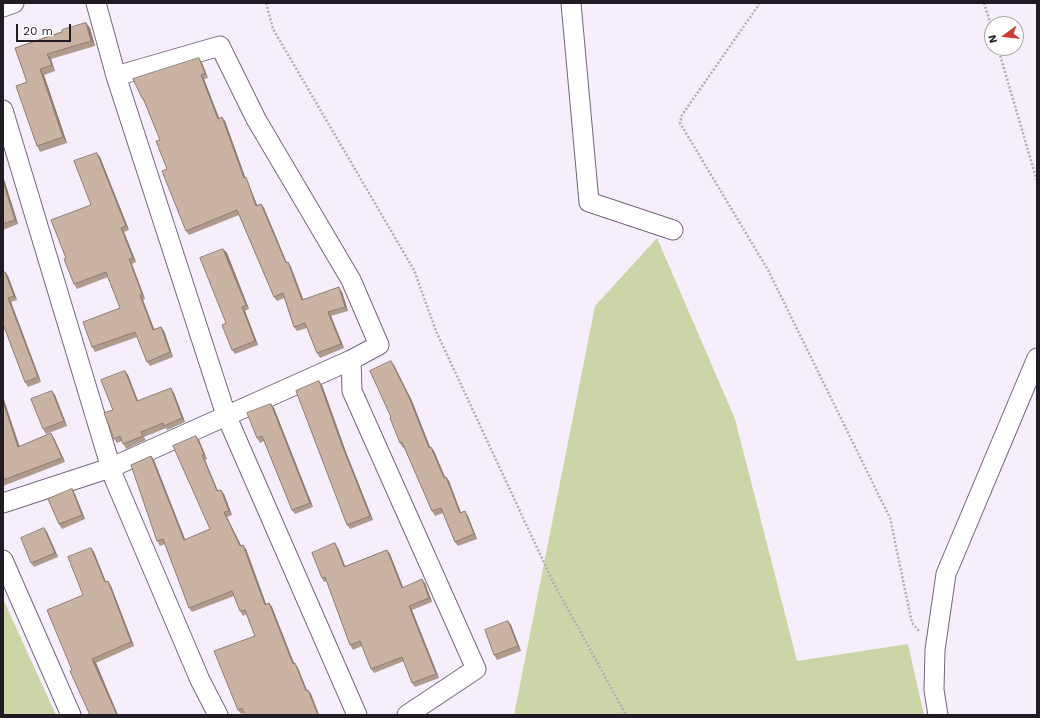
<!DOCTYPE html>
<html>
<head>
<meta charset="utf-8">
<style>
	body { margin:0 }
	#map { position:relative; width:1040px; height:718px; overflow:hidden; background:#f7eefc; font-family:"Work Sans",sans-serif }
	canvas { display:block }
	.frame { position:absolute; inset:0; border:4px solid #211b24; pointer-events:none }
	.north { position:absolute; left:984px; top:16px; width:40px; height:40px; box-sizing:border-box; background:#fff; border:1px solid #a6a4a7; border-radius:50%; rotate:255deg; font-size:11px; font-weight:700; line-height:16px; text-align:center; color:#211b24 }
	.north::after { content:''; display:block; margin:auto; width:14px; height:18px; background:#cb3e33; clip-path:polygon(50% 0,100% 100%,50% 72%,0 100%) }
	.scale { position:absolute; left:16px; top:24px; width:55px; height:18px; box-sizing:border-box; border:2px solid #211b24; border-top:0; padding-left:5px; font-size:12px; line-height:14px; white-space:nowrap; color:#211b24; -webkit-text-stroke:3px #fff; paint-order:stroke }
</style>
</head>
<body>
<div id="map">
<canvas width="1040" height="718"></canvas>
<div class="frame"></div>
<div class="north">N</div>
<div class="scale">20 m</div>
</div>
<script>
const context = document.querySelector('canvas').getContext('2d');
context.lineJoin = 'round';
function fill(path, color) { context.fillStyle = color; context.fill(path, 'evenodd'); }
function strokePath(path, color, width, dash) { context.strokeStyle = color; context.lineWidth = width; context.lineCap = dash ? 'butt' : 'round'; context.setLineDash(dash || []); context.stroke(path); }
const green = new Path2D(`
	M657,238L735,419L797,661L908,644L924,715H514L595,306Z
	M3,599L56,715H3Z`);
const path = new Path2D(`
	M266,3L273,29L414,270L436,331L553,582L626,715
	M760,3L682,115L680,123L768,270L890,518L912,623L919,631
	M984,3L992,28
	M998,48L1037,181`);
const minor = new Path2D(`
	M96,3L116,76L226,415L357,715
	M571,3L589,202L673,230
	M3,7L14,3
	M3,110L114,478L200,680L218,715
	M351,360L352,391L476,669L407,715
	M3,503L110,468L351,360L379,345L351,280L256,119L220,46L116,76
	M3,560L71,715
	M938,715L934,690L935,650L946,574L1037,358`);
const wall = new Path2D(`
	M86,23L90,28L95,46L51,59L55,71L44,75L67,143L40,152L37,146L27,82L15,48Z
	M202,63L208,78L204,79L219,118L225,121L245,177L248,182L257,205L261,204L264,208L287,263L288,262L291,267L303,299L342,292L348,311L331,316L344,348L320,358L317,353L307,328L297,331L294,327L284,298L277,301L274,297L239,215L189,235L186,231L167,169L160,140L145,103L142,98Z
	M100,157L129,230L124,232L136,262L132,264L145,299L143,300L154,329L161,327L164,331L173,357L150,366L147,362L137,337L95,352L92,347L120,308L108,277L77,289L74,284L66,258L91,205Z
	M3,176L18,224L3,230Z
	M223,249L227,253L249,309L245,311L258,345L235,354L232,350L226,323Z
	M5,272L8,276L17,300L11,302L41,382L28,387L25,382L3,324Z
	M394,365L412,401L430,447H431L434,451L445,477H446L449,481L461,513L468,516L477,539L458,546L455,542L443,513L435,516L432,511L404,447L403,448L400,443Z
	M125,371L128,375L138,401L174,393L185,422L167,430L166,428L144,437L146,440L126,449L122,441L117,443L114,439L113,410Z
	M322,385L346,452L373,520L350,529L347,525Z
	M55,395L67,426L46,434L43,429Z
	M3,397L20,447L54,438L65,462L3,486Z
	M271,404L274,408L313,507L295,514L292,510L264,441L260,443L257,438Z
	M196,436L199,440L207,459L205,460L218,491L224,494L232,515L227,517L241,545L246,549L266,604L269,603L272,607L294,664L298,668L307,691L308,690L311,694L319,715H245L244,713L241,714L238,710L255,636L246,614L243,616L240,611L234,596L192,612L189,608L165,544L160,546L157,541L151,456L154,460L185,540L210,529Z
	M72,489L75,494L85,519L62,529L59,524Z
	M47,532L58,557L34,567L31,563Z
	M91,548L94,552L106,582L111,586L134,646L96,663L118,715H90L72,670Z
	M338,548L345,566L387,550L390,554L403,587L425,583L432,602L412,610L439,678L415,687L412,683L404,661L374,673L371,669L362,646L353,650L350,645L327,581L324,582L322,578Z
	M508,621L511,625L521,651L497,660L494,655Z`);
const shadedWall = new Path2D(`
	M86,23L90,28L95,46L91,41Z
	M47,54L51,59L55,71L52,65Z
	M199,58L202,63L208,78L205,73Z
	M40,69L44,75L67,143L63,137Z
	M201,75L204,79L221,123L218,119Z
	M222,117L225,121L247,182L244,178Z
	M97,153L100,157L129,230L126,226Z
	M3,176L18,224L15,220L3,181Z
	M246,177L248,182L259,210L256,206Z
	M261,204L264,208L289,268L286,263Z
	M121,228L124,232L136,262L133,258Z
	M223,249L227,253L249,309L246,305Z
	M129,259L132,264L145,299L142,294Z
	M288,262L291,267L305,304L302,300Z
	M5,272L8,276L17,300L14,296Z
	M339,287L342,292L348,311L345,307Z
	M140,295L143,300L156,334L153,330Z
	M8,298L11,302L41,382L38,377Z
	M242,307L245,311L258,345L255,341Z
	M328,312L331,316L344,348L341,344Z
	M161,327L164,331L173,357L170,352Z
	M391,361L394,365L412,401L432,452L429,448Z
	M125,371L128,375L140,406L137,401Z
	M319,381L322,385L346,452L373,520L370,516L343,448Z
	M171,388L174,393L185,422L182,418Z
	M52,391L55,395L67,426L64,421Z
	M3,397L21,452L18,447L3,401Z
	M271,404L274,408L313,507L310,503Z
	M51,433L54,438L65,462L62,458Z
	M196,436L199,440L207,459L204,454Z
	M431,447L434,451L447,482L444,478Z
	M202,455L205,460L220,496L217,491Z
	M151,456L154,460L187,544L184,540Z
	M446,477L449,481L463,518L460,513Z
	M72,489L75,494L85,519L82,515Z
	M221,490L224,494L232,515L229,511Z
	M465,511L468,516L477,539L474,534Z
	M224,512L227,517L243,550L240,546Z
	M44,528L47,532L58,557L55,553Z
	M335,543L338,548L347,571L344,567Z
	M243,545L246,549L268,609L265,605Z
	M91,548L94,552L108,587L105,582Z
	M387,550L390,554L405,592L402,588Z
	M422,579L425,583L432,602L429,598Z
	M108,581L111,586L134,646L131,642Z
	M269,603L272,607L296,668L293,664Z
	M409,606L412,610L439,678L436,674Z
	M508,621L511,625L521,651L518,646Z
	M92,659L96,663L118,715H117Z
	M295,663L298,668L309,695L306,691Z
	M308,690L311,694L319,715H318Z`);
const building = new Path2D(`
	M86,23L91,41L47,54L52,65L40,69L63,137L37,146L16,86L27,82L15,48L62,32V30Z
	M199,58L205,73L201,75L218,119L222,117L244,178L246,177L256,206L261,204L286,263L288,262L302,300L339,287L345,307L328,312L341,344L317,353L305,323L294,327L283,293L274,297L237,210L186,231L162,171L167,169L156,141L160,140L143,98H142L133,79Z
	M97,153L126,226L121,228L133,258L129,259L142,294L140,295L153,330L161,327L170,352L147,362L135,332L92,347L83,322L120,308L106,272L74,284L64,259L66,258L51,220L91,205L74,161Z
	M3,181L15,220L3,224Z
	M223,249L246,305L242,307L255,341L232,350L222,325L226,323L200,258Z
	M3,272H5L14,296L8,298L38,377L25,382L3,324Z
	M391,361L409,397L429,448L431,447L444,478L446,477L460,513L465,511L474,534L455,542L441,508L432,511L402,442L400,443L390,418L391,417L370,371Z
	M125,371L137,401L171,388L182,418L164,426L163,423L141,432L143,436L123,444L120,436L114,439L104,413L113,410L101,380Z
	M319,381L343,448L370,516L347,525L296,391Z
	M52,391L64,421L43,429L31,399Z
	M3,401L18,447L51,433L62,458L3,480Z
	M271,404L310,503L292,510L262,436L257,438L247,413Z
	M196,436L204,454L202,455L217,491L221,490L229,511L224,512L240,546L243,545L265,605L269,603L293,664L295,663L306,691L308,690L318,715H245L242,708L238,710L214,651L255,636L245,610L240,611L232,591L189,608L163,539L157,541L131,465L151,456L184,540L210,529L173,446Z
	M72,489L82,515L59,524L48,499Z
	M44,528L55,553L31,563L21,538Z
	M335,543L344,567L387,550L402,588L422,579L429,598L409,606L436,674L412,683L402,657L371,669L360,641L350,645L325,577L322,578L312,553Z
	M91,548L105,582L108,581L131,642L92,659L117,715H90L70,671L72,670L47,610L83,595L68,557Z
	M508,621L518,646L494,655L485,630Z`);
fill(green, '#ccd5a8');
strokePath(minor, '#74677c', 21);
strokePath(path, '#b3abb7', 2.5, [2, 2]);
strokePath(minor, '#fff', 19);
fill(wall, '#af9a8d');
fill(shadedWall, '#8e7d73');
fill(building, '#cbb3a4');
strokePath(building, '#8e7d73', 1);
</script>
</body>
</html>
